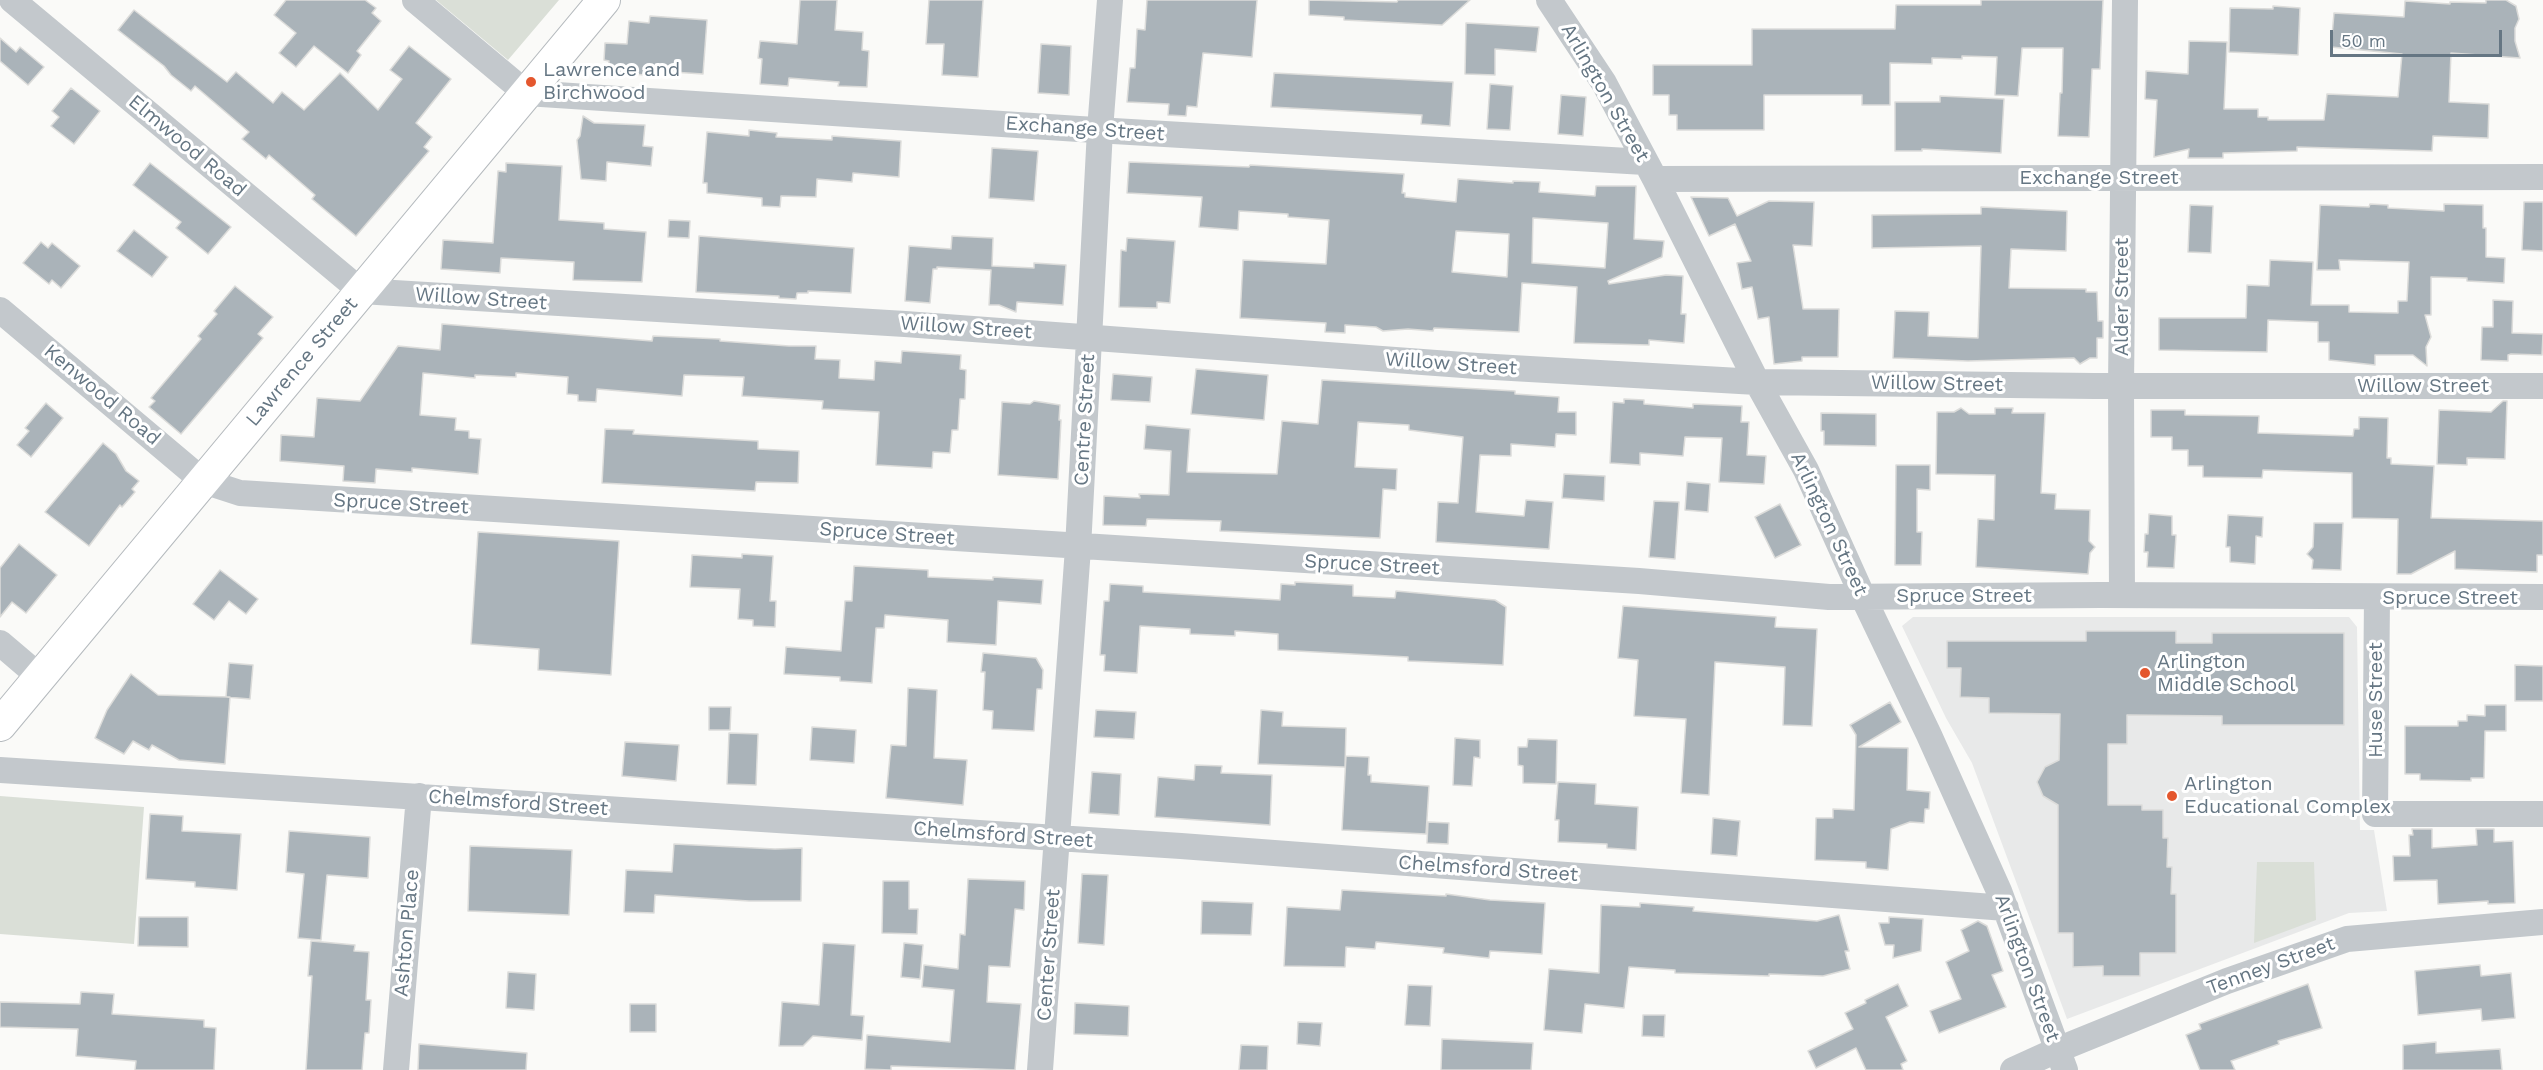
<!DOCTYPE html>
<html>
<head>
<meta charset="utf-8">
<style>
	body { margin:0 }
	#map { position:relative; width:2543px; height:1070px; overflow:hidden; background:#fafaf8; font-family:"Work Sans",sans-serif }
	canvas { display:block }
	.scale { position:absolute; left:2330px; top:30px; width:172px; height:27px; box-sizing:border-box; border:3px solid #657683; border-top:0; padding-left:8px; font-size:18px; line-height:21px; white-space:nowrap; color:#657683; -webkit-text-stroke:4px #fff; paint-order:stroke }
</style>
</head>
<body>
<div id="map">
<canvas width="2543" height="1070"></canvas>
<div class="scale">50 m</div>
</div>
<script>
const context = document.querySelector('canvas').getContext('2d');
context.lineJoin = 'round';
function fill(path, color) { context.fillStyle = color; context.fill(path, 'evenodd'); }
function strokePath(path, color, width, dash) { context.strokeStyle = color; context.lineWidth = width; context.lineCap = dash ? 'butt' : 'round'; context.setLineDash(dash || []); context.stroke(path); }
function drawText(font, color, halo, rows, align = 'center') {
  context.font = font + ' "Work Sans",sans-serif'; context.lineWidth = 6; context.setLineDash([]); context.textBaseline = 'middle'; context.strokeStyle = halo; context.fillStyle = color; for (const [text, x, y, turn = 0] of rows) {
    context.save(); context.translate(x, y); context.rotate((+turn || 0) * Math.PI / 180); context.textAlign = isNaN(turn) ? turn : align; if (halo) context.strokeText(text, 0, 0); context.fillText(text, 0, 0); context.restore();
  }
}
const built = new Path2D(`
	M1913,617H2349L2357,627L2360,830H2374L2387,911L2349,913L2067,1019L1972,763L1946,718L1902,626Z`);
const green = new Path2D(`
	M436,0H559L508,60Z
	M0,796L144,807L134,944L0,934Z
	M2257,862H2314L2316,920L2254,943Z`);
const building = new Path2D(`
	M286,0H365L376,8L372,13L381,21L357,51L361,55L348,73L314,46L296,67L279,53L296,33L274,15Z
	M800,0H837L835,30L863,32L862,50L869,51L867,87L838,86L839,82L789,78L788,86L760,84L762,59L758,58L760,41L797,44Z
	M929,0H983L978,77L942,75L944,44H926Z
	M1147,0H1257L1252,57L1203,53L1197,107L1187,106L1186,116L1168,115L1169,104L1127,102L1130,68H1135L1137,29L1145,30Z
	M1309,0L1397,2L1398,0H1470L1442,25L1344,20V17L1309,15Z
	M1981,0H2103L2100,69H2092L2089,137L2058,136L2060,93H2062L2063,48H2022L2018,96L1995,95L1997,57L1962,56V59L1932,58V64L1890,63V105H1862V95H1764V130H1677V115H1669V95H1653V65H1752V29H1895L1896,5H1981Z
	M2486,0H2506L2516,6L2519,19L2515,28V41L2520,58L2451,53L2449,102L2489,104L2488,138L2433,136L2432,151L2297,147V151L2223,153V158H2188L2189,149L2154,157L2157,100L2145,99L2146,71L2188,74L2189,41L2227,42L2224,109H2258V117H2268V120H2324L2327,94L2398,97L2402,54L2331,47L2334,13L2404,17L2405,1L2450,4V2L2486,3Z
	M2273,6L2300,8L2298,55L2229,52L2230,8L2273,9Z
	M134,10L227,82L236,72L273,103L282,92L304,110L340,73L378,110L402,79L390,70L409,46L451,79L416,123L432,137L424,147L429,151L356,236L312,199L315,195L269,155L266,159L242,139L249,132L195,86L191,91L171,75L164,66L118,30Z
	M650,16L707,20L703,74L657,71V76L608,72L609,61L604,60L605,43L627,44L629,21L649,23Z
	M1466,23L1539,27L1536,52L1495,49V75L1465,74Z
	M0,38L16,52L20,47L44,67L28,85L0,61Z
	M1041,44L1071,46L1069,95L1038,93Z
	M1274,73L1453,82L1450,126L1421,124L1422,115L1271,107Z
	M1490,84L1513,86L1510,130L1487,129Z
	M71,88L100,111L74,144L51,126L59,117L52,111Z
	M1561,95L1586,97L1583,136L1558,134Z
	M1940,96L2004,99L2001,153L1922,149V151H1895V102H1940Z
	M583,116L594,123L645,125L643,146L653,147L651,166L607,162L606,181L581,179L577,140L580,136Z
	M749,130L777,133L776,137L832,140V136L901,141L899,177L853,173L852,182L817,179L816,197L781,196L780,207L762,206V198L707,193V183H703L707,132L749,136Z
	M992,148L1038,151L1034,201L989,198Z
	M1129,162L1249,167L1250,165L1404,174L1402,193H1405V197L1456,202L1458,179L1513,183V181L1540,182L1539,192L1595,196L1596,186H1636L1634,239L1664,241L1662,257L1608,281L1609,284L1666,275L1683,276L1681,314H1686L1684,343L1649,340V345L1574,343L1577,287L1522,283L1519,332L1434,328L1433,331L1408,329L1383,331L1376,327L1345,325V333L1325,332L1326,323L1240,318L1243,260L1326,264L1329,220L1288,217V214L1239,211L1238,230L1199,227L1202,197L1127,193ZM1533,218L1608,223L1605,268L1532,263ZM1456,231L1509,234L1507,277L1452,272Z
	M150,163L231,227L208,254L176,228L181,222L133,185Z
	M506,163L562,166L559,220L604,223V229L646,232L642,282L573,280L574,262L501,258L500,273L441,269L443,240L493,243L498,171L506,172Z
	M1691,197L1728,198L1737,216L1769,201L1814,202L1812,246L1793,245L1803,309H1839L1838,357H1802V361L1774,364L1769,317L1758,319L1752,287L1742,289L1737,263L1751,261L1735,224L1709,236Z
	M2524,202H2543V251L2522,250Z
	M2370,204L2388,205V208L2444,211V204L2483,205V228H2486V257L2505,258L2504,283L2467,281V278L2431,277V315H2425L2431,337L2426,347L2427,366L2413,355H2375V365L2329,360V342H2318V322L2268,320L2267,352L2159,350V318H2246L2247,285L2269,286L2270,260L2313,262L2311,305H2349V312L2398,313V301H2407L2409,262L2339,260L2340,270H2317L2320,205L2369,207Z
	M2190,205L2213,206L2211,253L2188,252Z
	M1981,207L2067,211L2066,251L2011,249L2009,288L2086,289V292H2097L2098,321H2103V338H2097V358H2090L2080,364L2074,358L1968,361L1893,358L1895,311L1929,312L1928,336L1978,338L1981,246L1872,248V215L1981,214Z
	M669,220L690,221L689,238L668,237Z
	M134,230L168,257L152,277L117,251Z
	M699,236L854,248L851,293L808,291V293H797L796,299L779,298V296L696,292Z
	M952,236L993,238L992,266L1034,268V263L1066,265L1063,305L1017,302L1016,312L999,305H989L991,270L937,267V269H933L930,303L905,301L909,246L951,249Z
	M1127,238L1175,241L1170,303L1157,302V308L1119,307L1121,250L1126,251Z
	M41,242L48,248L52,243L80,266L61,288L52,280L49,284L23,263Z
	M235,286L273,317L258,334L263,338L181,434L149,407L155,401L151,398L201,339L198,336L217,314L214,311Z
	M2493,300L2513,301L2512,333L2543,334L2542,355L2511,354L2508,355V361L2481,360L2482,327H2493Z
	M442,324L652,341L653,336L720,339V341L789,346H816L815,359L840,360L839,378L874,380L875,361L901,363L902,351L961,355L960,369L966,370L965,399H960L958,430H952L950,453L933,452L932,468L876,465L879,412L822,409L823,401L742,396L744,377L684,375L682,396L597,389L596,402L578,401V395L567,394L568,377L516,373V377L475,375V378L423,373L420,415L456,418L455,430L469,431V438L481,439L478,474L412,468V472L376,469L375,483L343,481L344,466L280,461L281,435L314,437L317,398L360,401L398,346L440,350Z
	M1196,369L1268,375L1264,420L1191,414Z
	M1113,374L1152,377L1150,402L1111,400Z
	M1322,380L1515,391V394L1559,397L1558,412H1576V435L1556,434L1555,447L1511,444V456L1480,455L1476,512L1524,516L1526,500L1553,502L1549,549L1436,542L1438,502L1458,503L1463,437L1409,430V425L1358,422L1355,467L1397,469L1396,490L1383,489L1380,538L1220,531L1221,521L1147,519L1146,526L1103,525L1104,496L1140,498L1139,494L1169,495L1171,451L1144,449L1146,425L1190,429L1187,472L1277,474L1282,421L1318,424Z
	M1624,399L1644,400V404L1693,408V404L1742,406L1741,422H1749L1747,455L1766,456L1764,484L1719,482L1722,438L1685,437L1683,456L1640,453V465L1610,463L1613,402L1624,403Z
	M1034,401L1060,405L1059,420H1061L1058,479L998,475L1002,402L1030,404Z
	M2503,401H2507L2505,459L2467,458V465L2437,464L2439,410L2491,412Z
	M46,403L63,418L31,457L17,445L29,431L25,428Z
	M1961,408L1969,414H1995V408H2013L2012,413H2045L2041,493L2056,494L2055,509L2090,510L2089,541L2095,547L2090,553L2088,574L1976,567L1978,519L1994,520L1995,475L1936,474L1937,412H1954Z
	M2151,410H2185V415L2259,416L2258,433L2353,436L2354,429H2359V417L2388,418L2387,458H2391V464L2434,466L2431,518L2543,521V555H2537V572L2455,569V551L2411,574H2397L2398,519L2352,518V473L2263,470L2262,478L2203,477V466H2188V450H2172V437H2151Z
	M1821,413L1876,414V446L1824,445V431H1821Z
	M605,429L634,430L633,434L758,441V449L799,451L798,483L756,482L755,491L602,483Z
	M103,443L116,454L126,471L139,481L132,489L135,492L122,507L120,505L89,546L45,512Z
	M1896,465H1930V490L1917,489V532H1922L1921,565H1895Z
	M1564,474L1605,476L1604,501L1562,498Z
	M1687,482L1710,484L1708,512L1685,510Z
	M1654,501L1679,502L1675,559L1649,557Z
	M1780,504L1801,545L1775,558L1755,517Z
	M2149,514L2172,516V535H2176L2174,568L2147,567L2148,552H2144L2145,534H2148Z
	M2228,515L2263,517L2262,537L2256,536L2255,564L2230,562V547H2226Z
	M2314,523H2343L2341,570L2312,569L2313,560L2307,554L2313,547Z
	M478,532L619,541L611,675L538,670L539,649L471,644Z
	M19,544L57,575L26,613L12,602L0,617V568Z
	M742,554L773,556L770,601H776L775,627L753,626V620L738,619L740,589L690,587L692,555L742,558Z
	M854,566L928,570V577L993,580V577L1043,580L1041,604L998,601L996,645L947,642L948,620L885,615L884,628H876L872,683L840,681V677L784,674L786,647L841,651L845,601H852Z
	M220,570L258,599L246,614L229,601L214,620L193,604Z
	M1295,582L1353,585V596L1395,598L1396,591L1495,600L1506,607L1503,665L1408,661V657L1278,650V634L1235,631V636L1190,634V629L1140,626L1137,673L1104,671L1105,655H1100L1104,601H1109L1110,584L1143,586V592L1280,600L1281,584L1295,585Z
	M1623,606L1776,617L1775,627L1817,629L1812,726L1783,725L1785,667L1715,662L1709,795L1681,793L1686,719L1634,716L1638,660L1618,658Z
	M2086,631H2176V643H2212V633H2344V725H2222V716L2127,715V744H2108V805H2142V810H2163V838H2168L2167,867H2172L2171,894H2176V953H2140V976H2103V966L2073,967V933H2058V805L2043,796L2037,782L2045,767L2059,760L2060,714L1989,713V698L1960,697L1961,668H1947V641H2086Z
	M983,653L1036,658L1043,670L1042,689H1037L1034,731L992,729L993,711L983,710L985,672H981Z
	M229,663L253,665L250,699L226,697Z
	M2515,665L2543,666V701H2515Z
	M131,674L158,695L230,697L225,764L179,760L152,745L149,750L133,741L124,754L95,738L107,710Z
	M908,688L937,690L934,758L967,760L963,805L886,798L891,745L906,746Z
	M1890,702L1901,722L1859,747L1908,748L1907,790L1930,792L1929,809H1925L1924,823L1910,822L1891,829L1888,870L1866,868V862L1815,860L1816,818H1833V809L1854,810L1856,735L1850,725Z
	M2485,705H2506V731H2485L2484,778H2471V781L2420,780V774H2405V726H2458V721H2467V715L2485,716Z
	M709,707H731L730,730H709Z
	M1096,710L1136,712L1134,739L1094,737Z
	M1261,710L1283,712L1282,726L1346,728L1345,767L1258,764Z
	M812,727L856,730L854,763L810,760Z
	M729,733L758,734L756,785L727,784Z
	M1455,738L1480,740V758L1474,757L1472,786L1453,785Z
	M1528,739L1557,740L1556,784L1523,783V766L1518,765V747H1527Z
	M625,742L679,745L676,781L622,776Z
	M1346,756L1369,757L1368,775H1371V782L1429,786L1426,834L1342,830Z
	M1195,765L1222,766L1221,773L1272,775L1270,825L1155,817L1158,777L1194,780Z
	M1092,772L1121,774L1119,815L1089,813Z
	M1558,782L1596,784L1595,804L1638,807L1636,850L1607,848V844L1558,842L1559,820H1555Z
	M150,814L183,816L182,831L241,834L237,890L195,887V882L146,879Z
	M1713,818L1740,821L1737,856L1711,854Z
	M1428,822L1449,823L1448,844L1427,843Z
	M2412,829H2432V848L2477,845L2476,829H2494V842L2513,841L2515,903L2488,904V901L2438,904L2437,880L2394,881L2393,856H2410L2409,835H2413Z
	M289,831L370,837L368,878L327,875L321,940L298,938L304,874L286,872Z
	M674,844L775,849L802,848L801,901H749L655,895L654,913L624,912L626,870L672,872Z
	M470,846L572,850L569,915L468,911Z
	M1082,874L1108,875L1104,945L1078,943Z
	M968,879L1025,881L1024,910L1015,909L1010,967L989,966L987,1002L1021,1004L1015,1070L891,1066V1070L865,1069L867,1035L950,1042L954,990L922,987L924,965L958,969L960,934L965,935Z
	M883,881H909V909H918L917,934L882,933Z
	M1342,890L1446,896V894L1490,900L1545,903L1542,954L1490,951L1489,958L1443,953L1444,948L1376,942L1375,949L1346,947L1345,967L1284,966L1287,907L1340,910Z
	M1202,901L1253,903L1251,935L1201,934Z
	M1640,903L1694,907L1693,911L1817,921L1839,915L1849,951H1845L1850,969L1823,976L1769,974V976L1675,973V970L1629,967L1624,1008L1585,1004L1582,1033L1544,1030L1549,969L1599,973L1601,905L1640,907Z
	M139,917H188V947L138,946Z
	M1889,917L1923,919L1921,951L1893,958L1894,945H1885L1879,923H1889Z
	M1978,921L1987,926L2003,971L1992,975L2006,1007L1939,1033L1930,1011L1961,999L1946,962L1969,951L1961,930Z
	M311,941L355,945L354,951L369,952L366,1000H371L369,1033H365L362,1070H306L312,976H308Z
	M823,943L855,945L851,1015L864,1016L862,1040L813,1036L803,1046H779L782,1002L819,1005Z
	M904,943L923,945L920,979L901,977Z
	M2480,965L2481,976L2511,973L2515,1018L2482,1021L2481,1009L2418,1015L2415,971Z
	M508,972L536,974L534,1010L506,1008Z
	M1898,984L1908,1006L1886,1017L1907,1061L1901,1064L1903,1070H1866L1856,1048L1816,1068L1808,1051L1853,1029L1845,1013L1866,1003L1865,1000Z
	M2308,984L2322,1028L2278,1041L2279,1044L2231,1061L2235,1070H2200L2186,1035L2201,1029L2199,1024Z
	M1408,985L1432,986L1430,1026L1405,1025Z
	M81,992L114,994L112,1014L204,1020V1027L216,1028L214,1070H135L136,1061L76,1056L78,1029L0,1027V1002L80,1004Z
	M1075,1003L1129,1006L1128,1036L1074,1034Z
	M630,1004H656V1032H630Z
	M1643,1015H1665L1664,1037L1642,1036Z
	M1298,1022L1322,1023L1320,1046L1297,1044Z
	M1442,1039L1533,1043L1531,1070H1441Z
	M2436,1042V1053L2500,1049L2502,1070H2403V1045Z
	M419,1044L527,1053L526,1070H418Z
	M1241,1045L1268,1046L1267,1070H1239Z`);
const minor = new Path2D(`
	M12,0L361,291L905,324L1477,366L1757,382L2094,386H2543
	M415,0L526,93L1079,129L1645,162
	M1549,0L1604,83L1655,179L1757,382L1806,470L1863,597L1929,735L1999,891L2065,1070
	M1655,179L2543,177
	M0,310L203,481L240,493L1639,581L1829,597L2101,595L2543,597
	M2122,595L2121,387L2125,0
	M2377,598L2375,814H2543
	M0,643L40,677
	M0,770L1181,846L2006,908
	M396,1070L419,796
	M1040,1070L1078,548L1100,130L1110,0
	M2013,1070L2057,1050L2227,981L2347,939L2543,922`);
const major = new Path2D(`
	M0,725L604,0`);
const markers = [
	[531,82,6,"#e4572e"],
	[2145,673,6,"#e4572e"],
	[2172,796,6,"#e4572e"]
];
const poiNames = [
	["Lawrence and",543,70],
	["Birchwood",543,93],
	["Arlington",2157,662],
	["Middle School",2157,685],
	["Arlington",2184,784],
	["Educational Complex",2184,807]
];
const streetNames = [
	["Arlington Street",1605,93,60],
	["Exchange Street",1085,129,4],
	["Elmwood Road",187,146,40],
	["Exchange Street",2099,178],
	["Alder Street",2122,297,-90],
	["Willow Street",481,299,4],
	["Willow Street",966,328,4],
	["Lawrence Street",302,362,-50],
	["Willow Street",1451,364,4],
	["Willow Street",1937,384,1],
	["Willow Street",2423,386],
	["Kenwood Road",102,395,40],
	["Centre Street",1085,420,-87],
	["Spruce Street",401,504,3],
	["Arlington Street",1829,524,65],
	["Spruce Street",887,534,4],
	["Spruce Street",1372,565,3],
	["Spruce Street",1964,596],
	["Spruce Street",2450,598],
	["Huse Street",2376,700,-90],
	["Chelmsford Street",518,803,4],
	["Chelmsford Street",1003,835,4],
	["Chelmsford Street",1488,869,4],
	["Ashton Place",407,933,-85],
	["Center Street",1049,955,-86],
	["Tenney Street",2271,966,-20],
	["Arlington Street",2027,968,70]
];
fill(built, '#e8e9e9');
fill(green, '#dadfd7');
fill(building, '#aab3b9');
strokePath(building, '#dcdcda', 1.5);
strokePath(major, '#b5babe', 34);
strokePath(minor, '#c3c8cc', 26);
strokePath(major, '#fff', 32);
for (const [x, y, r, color] of markers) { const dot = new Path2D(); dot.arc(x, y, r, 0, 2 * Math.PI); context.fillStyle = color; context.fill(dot); strokePath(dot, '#fff', 2); }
drawText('20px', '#657683', '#fff', poiNames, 'left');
drawText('20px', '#657683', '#fff', streetNames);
</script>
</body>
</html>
